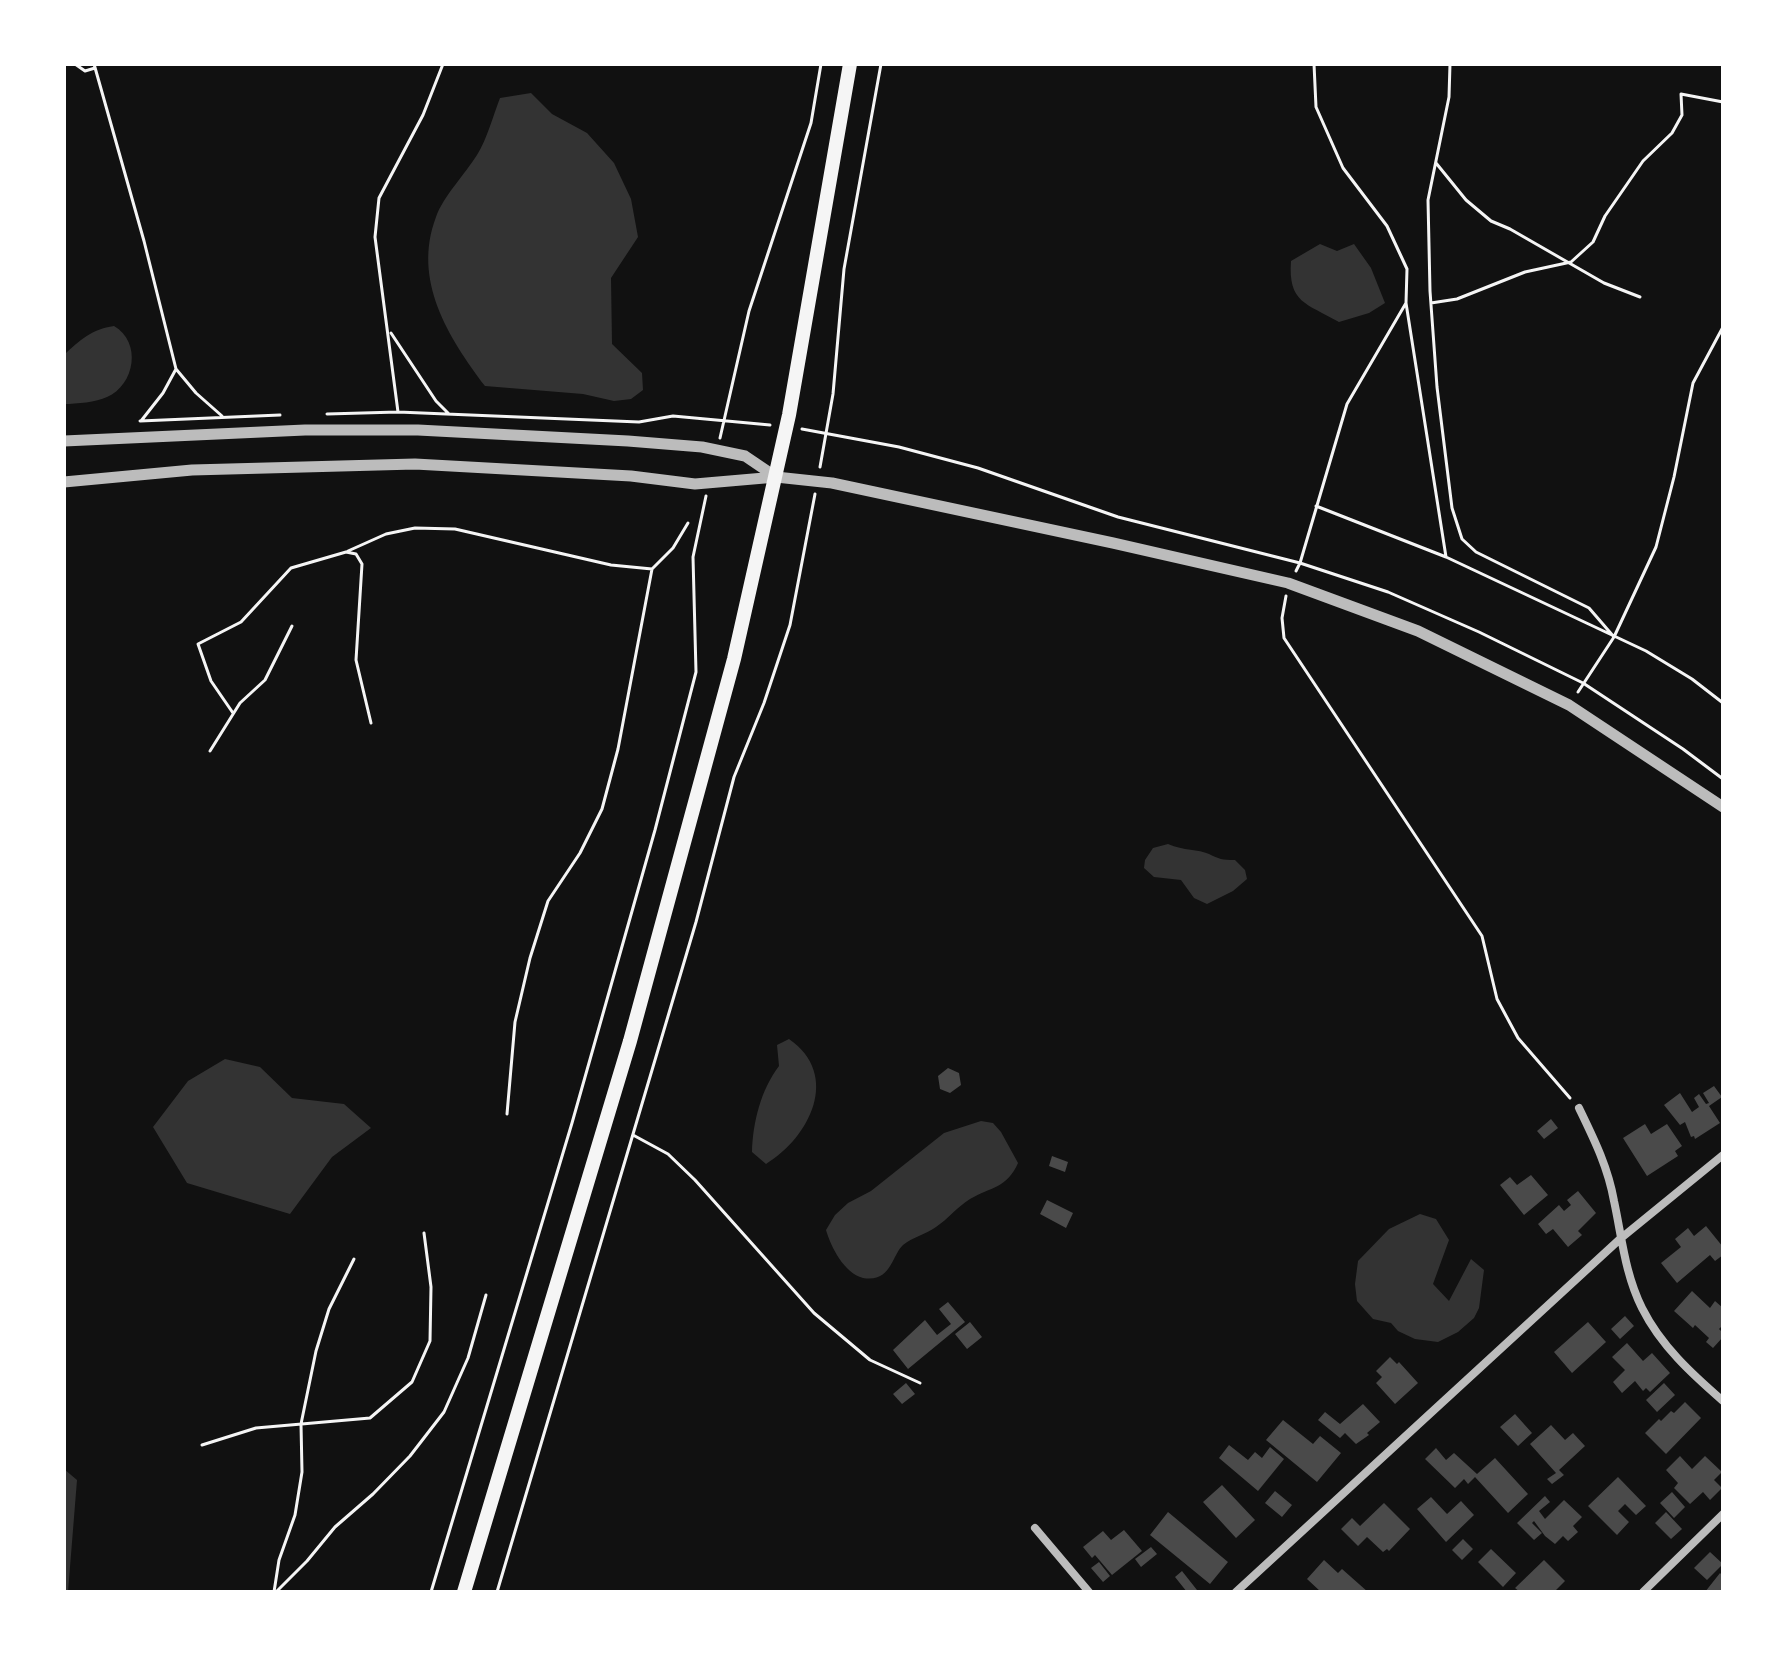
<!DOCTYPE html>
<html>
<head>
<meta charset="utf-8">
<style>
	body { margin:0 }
	#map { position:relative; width:1787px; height:1656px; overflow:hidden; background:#111; font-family:"Noto Serif",serif }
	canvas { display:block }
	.frame { position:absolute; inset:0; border:66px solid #fff; pointer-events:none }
</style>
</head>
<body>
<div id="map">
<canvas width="1787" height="1656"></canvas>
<div class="frame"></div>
</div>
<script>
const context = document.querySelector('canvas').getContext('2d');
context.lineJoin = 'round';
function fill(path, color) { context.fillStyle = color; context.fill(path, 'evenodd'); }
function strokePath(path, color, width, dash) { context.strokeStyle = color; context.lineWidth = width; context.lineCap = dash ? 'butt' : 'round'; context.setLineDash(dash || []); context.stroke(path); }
const water = new Path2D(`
	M531,93L552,114L587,133L614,163L631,199L638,237L611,278L612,344L642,373L643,390L631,399L614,401L583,394L485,386C448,337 412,280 436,217C443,197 465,174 477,155C487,139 493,116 500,98Z
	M1320,244L1337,251L1354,244L1371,268L1385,303L1369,313L1339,322C1306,303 1288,303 1291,261Z
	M114,326C142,342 135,385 107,397C96,402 77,404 64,404V355C80,340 92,329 114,326Z
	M1168,844C1184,851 1198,849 1209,854C1219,859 1222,860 1235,860L1245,870L1247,879L1233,891L1207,904L1194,898L1181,880L1154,877L1144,868L1145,860L1153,848Z
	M789,1039C841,1075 810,1137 766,1164L752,1152C753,1121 761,1090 779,1066L777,1045Z
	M225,1059L260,1067L292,1098L344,1104L371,1128L332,1157L290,1214L187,1183L153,1127L188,1081Z
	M981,1121L993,1123L1001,1132L1018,1163C1007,1188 991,1187 970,1199C957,1207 948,1219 936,1227C926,1234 913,1237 903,1245C892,1255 891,1283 863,1278C844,1273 831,1247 826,1230L835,1215L848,1203L871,1191L944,1133Z
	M1420,1214L1436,1219L1449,1240L1433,1284L1449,1301L1471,1259L1484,1270L1479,1308L1474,1318L1458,1332L1438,1342L1415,1339L1398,1331L1391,1323L1373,1319L1357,1301L1355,1284L1358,1261L1389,1229Z
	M64,1469L77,1480L68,1592H64Z`);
const building = new Path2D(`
	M948,1068L959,1073L961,1085L950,1093L940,1089L938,1076Z
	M1714,1086L1722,1097L1709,1106L1720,1123L1695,1139L1694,1136L1691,1137L1685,1122L1680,1125L1664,1105L1680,1093L1692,1112L1699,1107L1694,1098L1699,1094L1706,1104L1709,1103L1703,1093Z
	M1551,1119L1558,1128L1544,1139L1537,1131Z
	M1645,1124L1651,1134L1667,1124L1682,1146L1675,1151L1678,1156L1647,1176L1623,1138Z
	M1052,1156L1068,1162L1065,1172L1049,1166Z
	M1531,1175L1548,1195L1524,1215L1500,1185L1510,1177L1517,1185Z
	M1578,1191L1596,1213L1578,1231L1582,1235L1568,1247L1553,1229L1546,1234L1538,1224L1559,1205L1564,1211L1571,1205L1567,1200Z
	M1047,1200L1073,1213L1066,1228L1040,1214Z
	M1706,1226L1723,1247V1255L1715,1261L1710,1255L1677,1283L1661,1263L1681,1247L1675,1239L1688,1228L1694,1236Z
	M1692,1291L1710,1308L1715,1301L1723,1308V1325L1719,1329L1723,1333V1337L1713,1348L1706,1342L1709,1338L1695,1325L1693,1328L1674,1311Z
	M948,1302L965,1322L908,1369L893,1350L925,1320L937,1335L951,1324L939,1309Z
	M1625,1316L1634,1326L1620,1339L1611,1329Z
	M970,1322L982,1337L967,1349L955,1334Z
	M1588,1322L1606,1342L1572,1373L1554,1352Z
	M1627,1343L1643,1361L1652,1353L1670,1373L1650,1392L1646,1388L1643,1391L1635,1381L1622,1393L1613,1382L1625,1370L1612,1357Z
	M1390,1357L1397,1364L1399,1362L1418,1383L1395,1404L1376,1383L1382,1377L1376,1371Z
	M906,1383L915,1394L902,1404L893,1394Z
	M1664,1383L1675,1395L1657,1412L1646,1400Z
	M1685,1402L1701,1418L1666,1454L1645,1433L1659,1419L1661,1421L1671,1411L1674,1413Z
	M1363,1404L1380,1422L1367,1433L1369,1435L1356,1444L1345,1433L1340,1438L1318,1420L1325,1412L1340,1424Z
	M1515,1414L1532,1433L1518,1446L1500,1427Z
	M1283,1420L1313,1444L1320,1436L1341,1453L1317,1482L1266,1440Z
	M1551,1425L1565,1440L1573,1433L1585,1446L1559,1470L1564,1475L1552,1484L1547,1479L1556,1473L1530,1444Z
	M1229,1445L1248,1460L1255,1452L1262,1458L1270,1447L1284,1459L1258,1491L1219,1458Z
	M1436,1448L1446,1460L1454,1453L1477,1474L1495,1458L1528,1494L1508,1513L1475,1477L1468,1484L1464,1479L1455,1488L1425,1459Z
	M1680,1456L1692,1469L1705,1456L1722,1472L1714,1480L1722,1488L1710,1500L1703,1492L1690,1504L1674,1488L1678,1483L1666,1470Z
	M1618,1477L1646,1506L1636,1515L1625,1504L1618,1511L1629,1522L1617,1535L1588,1506Z
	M1222,1485L1255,1520L1236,1538L1203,1502Z
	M1275,1491L1292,1505L1282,1517L1265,1503Z
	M1672,1492L1685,1507L1674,1518L1660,1503Z
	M1545,1496L1550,1502L1539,1511L1545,1519L1564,1500L1582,1517L1573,1526L1578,1532L1568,1541L1563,1536L1555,1544L1545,1536L1534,1521L1532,1523L1542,1533L1534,1540L1517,1523Z
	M1431,1497L1447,1514L1461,1501L1474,1515L1446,1542L1417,1509Z
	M1384,1503L1410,1529L1389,1551L1387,1549L1383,1552L1367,1537L1358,1546L1341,1529L1352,1518L1360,1526Z
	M1168,1512L1228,1562L1210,1584L1150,1535Z
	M1666,1512L1682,1529L1671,1539L1655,1523Z
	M1124,1530L1142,1551L1112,1575L1095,1555L1092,1558L1083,1547L1103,1531L1111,1540Z
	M1463,1539L1473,1549L1462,1560L1452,1550Z
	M1151,1547L1157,1554L1141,1567L1135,1559Z
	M1491,1549L1516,1573L1503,1587L1478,1562Z
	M1710,1552L1723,1564L1707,1580L1694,1568Z
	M1324,1560L1338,1573L1342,1569L1368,1592H1321L1307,1579Z
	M1544,1560L1565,1581L1554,1592H1520L1515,1588Z
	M1099,1562L1110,1576L1103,1582L1091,1568Z
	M1182,1571L1197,1590L1194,1592H1187L1175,1577Z
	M1720,1573L1723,1576V1592H1705Z`);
const path = new Path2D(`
	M75,64L85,71L95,68
	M94,64L144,241L176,369L196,393L222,416
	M1450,64L1449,97L1428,200L1430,291L1437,387L1452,508L1462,539L1476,552L1589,608L1614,637
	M1436,163L1466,200L1491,221L1510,229L1604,283L1640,297
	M1406,303L1446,557L1646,651L1692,679L1723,703
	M1431,303L1457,299L1525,272L1571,262L1593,242L1605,216L1643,161L1672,133L1682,115L1681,94L1723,102
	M391,333L436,401L449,414
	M398,412L375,237L379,198L423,115L443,64
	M327,414L398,412L639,422L673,416L770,425
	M140,421L280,415
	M141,421L163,393L176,369
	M802,429L899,447L978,468L1118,517L1300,563L1388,592L1479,632L1583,683L1683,749L1723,779
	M720,438L749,311L811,123L821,64
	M820,467L833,394L844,269L881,64
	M1316,506L1446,557
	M348,551L386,534L415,528L455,529L611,565L652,569
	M1296,571L1300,563L1347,404L1406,303L1407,269L1387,226L1343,168L1316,107L1314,64
	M1286,596L1282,618L1284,638L1482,936L1497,999L1518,1038L1570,1098
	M1578,692L1614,637L1656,547L1674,477L1693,383L1723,327
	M233,713L211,681L198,644L241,622L291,568L346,552L356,554L362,564L356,660L371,723
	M210,751L240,703L265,680L292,626
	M507,1114L515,1022L530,958L548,901L580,853L602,809L618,749L652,569L673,548L688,523
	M633,1135L668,1154L695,1180L814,1313L870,1360L920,1383
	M202,1445L256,1428L370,1418L412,1382L430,1341L431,1287L424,1233
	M274,1592L279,1560L295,1515L302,1472L301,1424L316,1351L329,1309L354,1259
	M276,1592L307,1561L335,1527L373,1494L410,1456L444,1412L468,1358L486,1295
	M431,1592L572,1123L655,830L696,672L693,557L706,496
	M497,1592L696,922L734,777L764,703L790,625L815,494`);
const minor = new Path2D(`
	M1579,1108C1594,1139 1608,1167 1614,1201C1622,1238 1625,1274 1642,1308C1661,1346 1692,1374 1723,1401
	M1035,1528L1089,1592
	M1236,1592L1620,1239L1723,1155
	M1643,1592L1723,1514`);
const tertiary = new Path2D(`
	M64,441L305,430H418L628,441L702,447L745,456L776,477
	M64,482L192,470L415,464L631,476L695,484L776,477L832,483L1113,543L1288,583L1418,631L1569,705L1723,807`);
const primary = new Path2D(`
	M464,1592L630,1041L734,659L789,415L850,64`);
fill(water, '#333');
fill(building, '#4a4a4a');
strokePath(path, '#f5f5f5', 3);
strokePath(minor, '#bcbcbc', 8);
strokePath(tertiary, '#bcbcbc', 11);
strokePath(primary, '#f5f5f5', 14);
</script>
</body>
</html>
